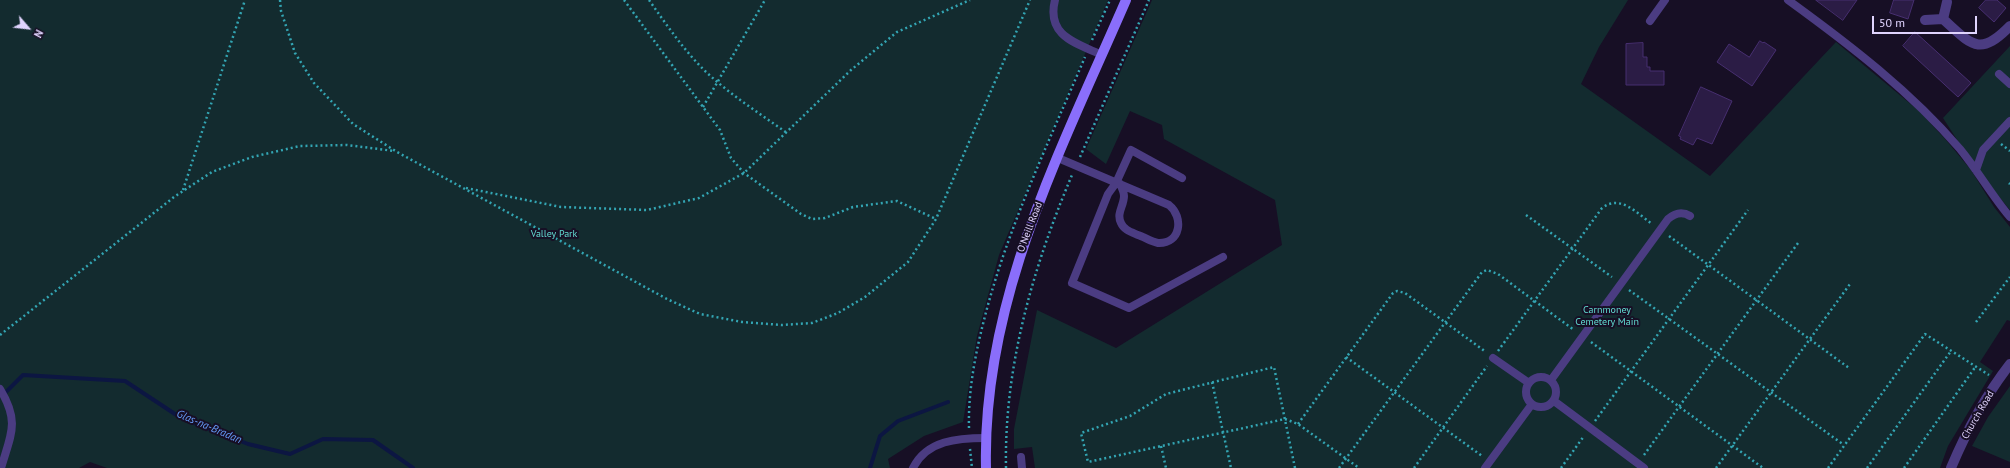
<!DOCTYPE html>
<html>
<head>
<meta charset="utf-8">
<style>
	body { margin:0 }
	#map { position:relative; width:2010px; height:468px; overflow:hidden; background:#170f25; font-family:"PT Sans",sans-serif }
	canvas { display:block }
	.north { position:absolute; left:8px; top:8px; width:40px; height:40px; -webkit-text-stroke:3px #170f25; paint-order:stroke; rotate:118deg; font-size:11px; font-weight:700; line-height:16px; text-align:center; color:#e0d4fe }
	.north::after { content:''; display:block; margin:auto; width:14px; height:18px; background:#e0d4fe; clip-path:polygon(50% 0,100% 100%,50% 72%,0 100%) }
	.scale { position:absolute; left:1872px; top:16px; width:105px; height:18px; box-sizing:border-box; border:2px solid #e0d4fe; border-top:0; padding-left:5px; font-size:12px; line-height:14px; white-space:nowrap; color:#e0d4fe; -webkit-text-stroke:3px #170f25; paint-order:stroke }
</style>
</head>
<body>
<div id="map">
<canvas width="2010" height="468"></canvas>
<div class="north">N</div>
<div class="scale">50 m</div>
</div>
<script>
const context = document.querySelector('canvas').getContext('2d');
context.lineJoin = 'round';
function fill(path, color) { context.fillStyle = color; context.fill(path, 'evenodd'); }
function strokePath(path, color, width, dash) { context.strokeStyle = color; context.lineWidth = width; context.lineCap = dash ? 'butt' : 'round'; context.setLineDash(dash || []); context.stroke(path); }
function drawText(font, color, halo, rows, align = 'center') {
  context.font = font + ' "PT Sans",sans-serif'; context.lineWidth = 4; context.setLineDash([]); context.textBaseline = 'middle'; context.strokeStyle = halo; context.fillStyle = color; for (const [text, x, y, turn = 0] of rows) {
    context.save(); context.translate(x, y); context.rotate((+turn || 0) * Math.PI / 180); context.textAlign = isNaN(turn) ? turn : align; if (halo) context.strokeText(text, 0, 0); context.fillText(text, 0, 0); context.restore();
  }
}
const green = new Path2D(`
	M0,0H1108L999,255L977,336L963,422L924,436L888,459L890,468H107L90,462L79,468H0Z
	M1152,0H1628L1599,47L1581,84L1710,176L1836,42L1919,111L1946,140L1971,170L1994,207L2010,227V321L2007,320L1980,362L1993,371L1948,446L1940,468H1035L1032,447L1014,449V429L1037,310L1116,348L1282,245L1275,200L1164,139L1162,125L1130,111L1106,164L1086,149Z
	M2010,46V210L1976,169L1943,118Z
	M2010,386V462L1972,446L1988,417Z`);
const stream = new Path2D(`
	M6,392L23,375L125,381L181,418L248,444L290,454L323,439L373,440L413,468
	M870,468L880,436L898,421L948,402`);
const building = new Path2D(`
	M1816,0H1857L1843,20Z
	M1894,0H1914L1908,19L1890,13Z
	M1986,0H1997L2006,8L1994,22L1979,8Z
	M1915,32L1971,83L1958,97L1903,46Z
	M1760,41L1763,43L1764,42L1776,50L1752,86L1717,62L1729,44L1749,57Z
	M1643,43V57H1647V67H1650V71H1664V85H1626V44Z
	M1701,87L1732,101L1712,144L1697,138L1693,145L1680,139L1681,137L1679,136Z`);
const path = new Path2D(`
	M280,0L281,11L295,53L314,83L353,124L397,152L667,299L700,314L742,322L782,325L812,323L838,313L865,297L908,262L936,219L1030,0
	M624,0L720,130L731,158L744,173L801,214L812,219L825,218L853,207L897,201L936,219
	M649,0C666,24 683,49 704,70C729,94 759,113 787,133
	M1092,40L1110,0
	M703,107L765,0
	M2001,144L2010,151
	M1080,157L1149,0
	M2009,183L2010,184
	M466,188L561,207L647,210L699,198L744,173L851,70L897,32L970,0
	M183,190L245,0
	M1526,215L1612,277
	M1669,236L1849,368
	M1629,290L1844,445
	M1976,322L2010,277
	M0,335L174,197L212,172L252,157L300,146L347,145L394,151
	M1591,342L1763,468
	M1498,351L1602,208C1620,194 1637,213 1652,224
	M1346,357L1482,456
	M1212,382L1231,468
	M1595,421L1748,210
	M1298,424L1393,293L1397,291L1405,293L1486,352
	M969,428C968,392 975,355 984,320C1007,229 1048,144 1085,57
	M1161,446L1166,468
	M970,449L972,468
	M1644,455L1798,243
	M1006,468C1004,367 1033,267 1072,175
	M1295,468L1274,367L1166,394L1130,416L1081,433L1088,462L1285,419L1298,424L1359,468
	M1339,468L1482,272L1487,270L1498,274L1574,330
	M1414,468L1487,366
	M1561,468L1584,436
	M1716,468L1850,284
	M1828,468L1925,334L1989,375
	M1867,468L1951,351
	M1904,468L1976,366`);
const lane = new Path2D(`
	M1055,0C1046,36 1076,43 1102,55
	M1788,0C1850,45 1910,91 1960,149C1978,171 1992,196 2010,217
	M1650,21L1665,0
	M1999,74L2010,84
	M1058,158L1169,205C1184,217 1181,244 1158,243C1152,242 1144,237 1138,235C1131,232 1124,230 1121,223C1116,213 1124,206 1124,196C1124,192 1122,188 1120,184
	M1976,170L1983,150L2010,121
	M1182,178L1131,150L1116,183L1108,194L1072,283L1129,308L1223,257
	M1493,358L1529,383
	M1526 392a15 15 0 1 1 30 0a15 15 0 1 1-30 0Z
	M1551,380L1668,219C1675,213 1682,211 1690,216
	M0,389C20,422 11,434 1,468
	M1554,401L1644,468
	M1021,457L1022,468
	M913,468C927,440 958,438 986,438
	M1485,468L1532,404`);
const street = new Path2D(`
	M1943,19C1971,44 1979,58 2010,26
	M1925,20L1943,19L1947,2
	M1951,468C1966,432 1986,395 2010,364`);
const secondary = new Path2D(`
	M986,468C982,300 1061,150 1126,0`);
const streetNames = [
	["O'Neill Road",1030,227,-69],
	["Church Road",1978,415,-60]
];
const parkNames = [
	["Valley Park",554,234],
	["Carnmoney",1607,310],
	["Cemetery Main",1607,322]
];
const waterNames = [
	["Glas-na-Bradan",209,427,23]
];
fill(green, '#132b2f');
strokePath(stream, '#0c1642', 4);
fill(building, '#2b1c45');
strokePath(building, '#472f70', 1);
strokePath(path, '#33a5b3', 2.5, [2, 3]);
strokePath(lane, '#4b3c82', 8);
strokePath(street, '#4b3c82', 10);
strokePath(secondary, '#8a6efb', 10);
drawText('10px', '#e0d4fe', '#170f25', streetNames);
drawText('10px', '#62dcd2', '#170f25', parkNames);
drawText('italic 11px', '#669cfa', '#170f25', waterNames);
</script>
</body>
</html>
